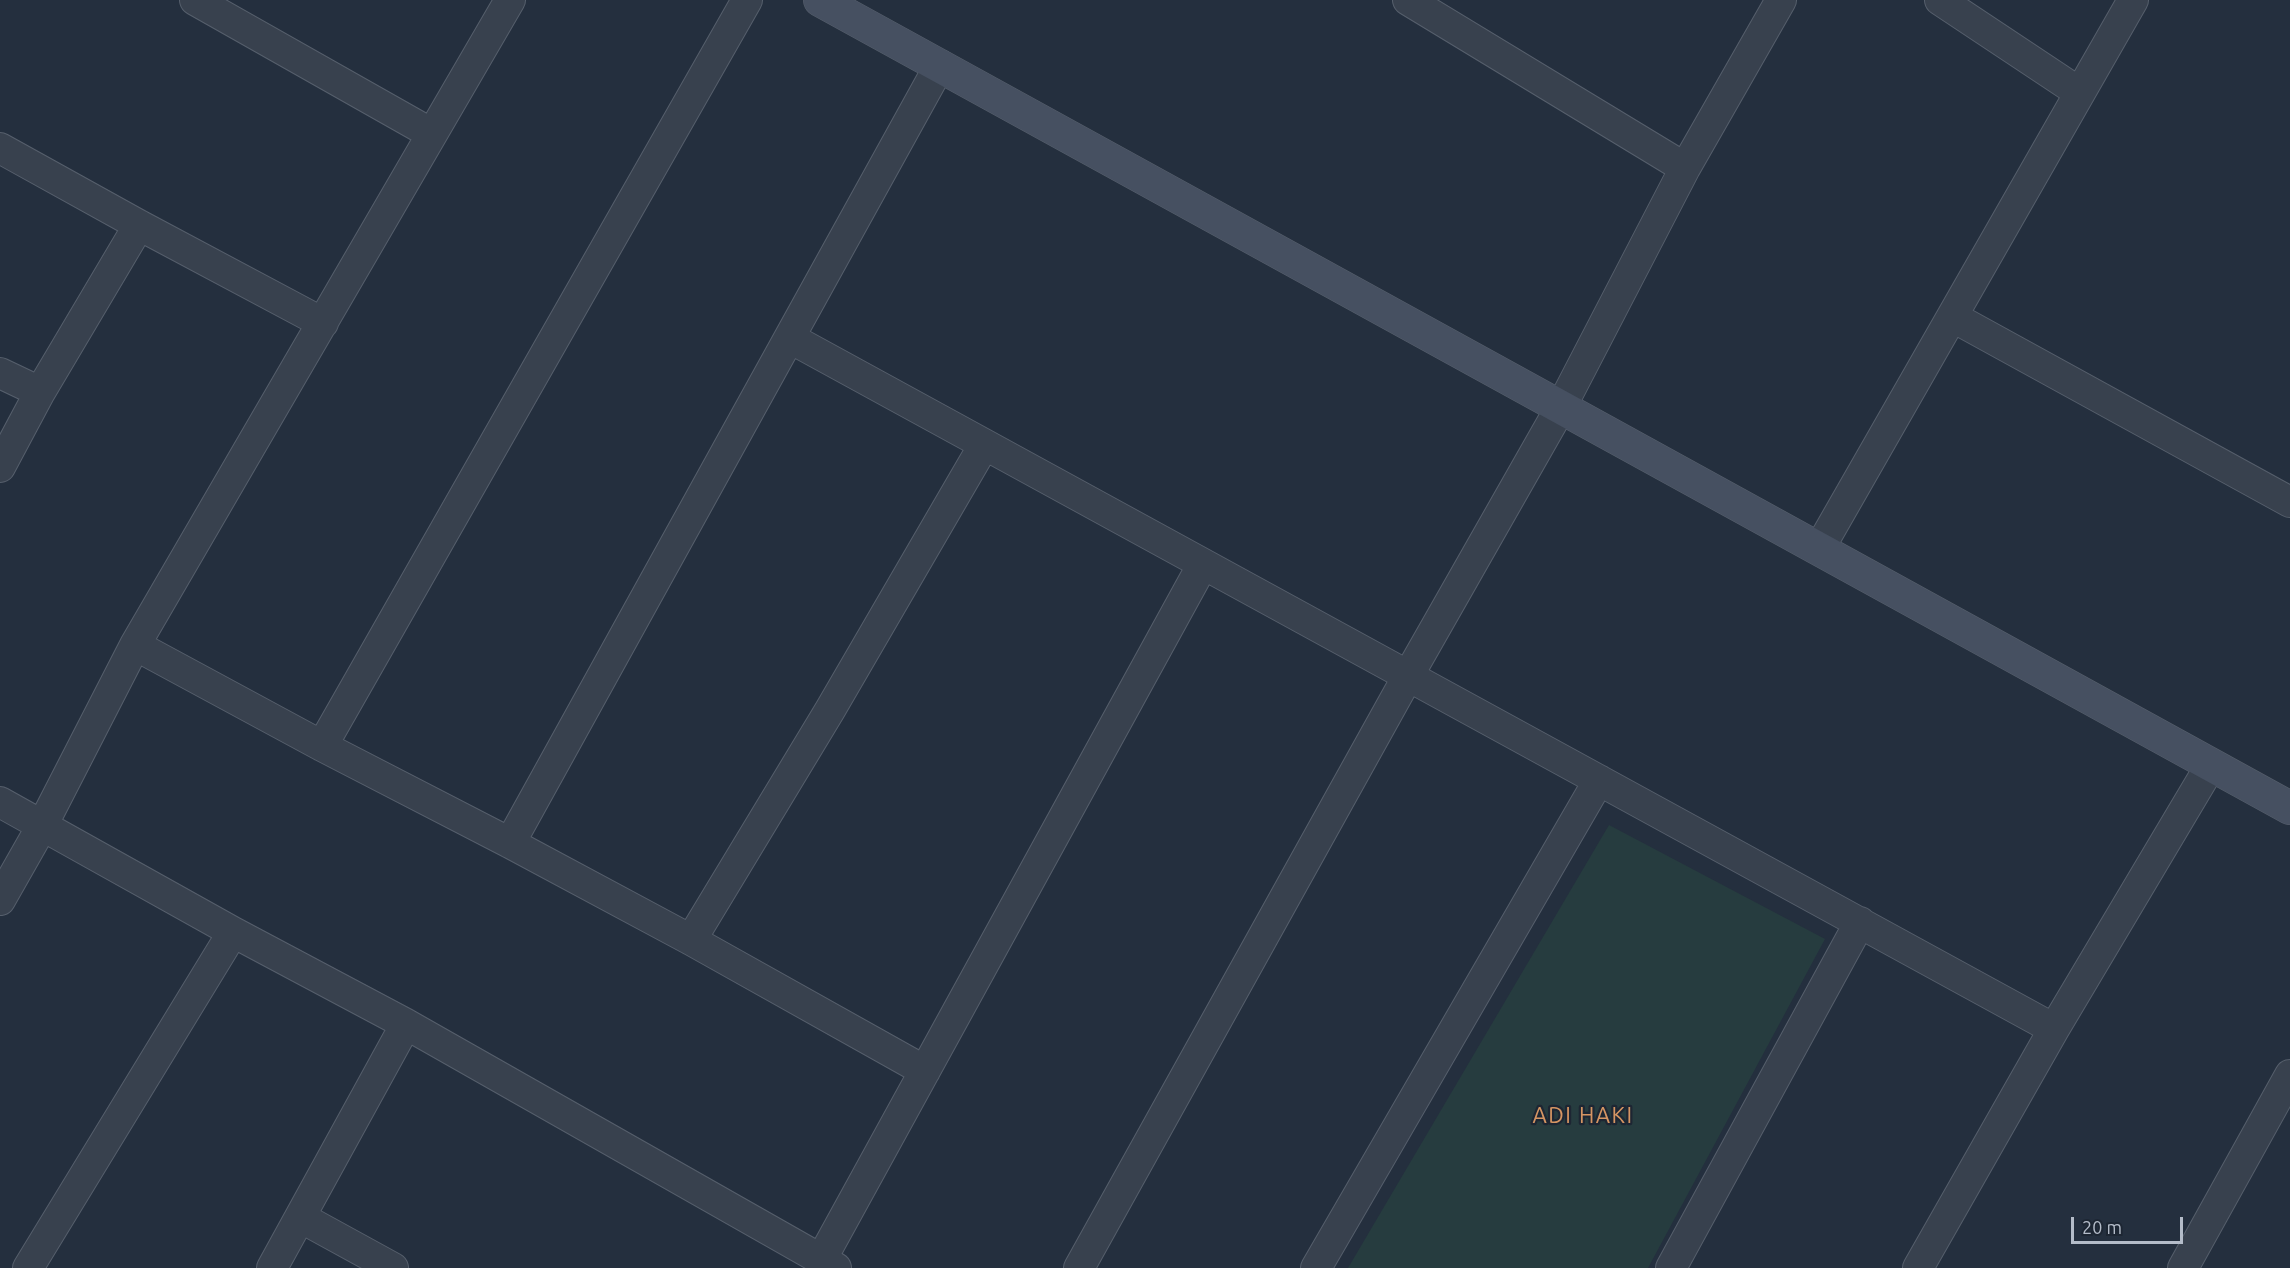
<!DOCTYPE html>
<html>
<head>
<meta charset="utf-8">
<style>
	body { margin:0 }
	#map { position:relative; width:2290px; height:1268px; overflow:hidden; background:#242f3e; font-family:Ubuntu,sans-serif }
	canvas { display:block }
	.scale { position:absolute; left:2071px; top:1217px; width:112px; height:27px; box-sizing:border-box; border:3px solid #b4bcc9; border-top:0; padding-left:8px; font-size:18px; line-height:21px; white-space:nowrap; color:#b4bcc9; -webkit-text-stroke:4px #1d2633; paint-order:stroke }
</style>
</head>
<body>
<div id="map">
<canvas width="2290" height="1268"></canvas>
<div class="scale">20 m</div>
</div>
<script>
const context = document.querySelector('canvas').getContext('2d');
context.lineJoin = 'round';
function fill(path, color) { context.fillStyle = color; context.fill(path, 'evenodd'); }
function strokePath(path, color, width, dash) { context.strokeStyle = color; context.lineWidth = width; context.lineCap = dash ? 'butt' : 'round'; context.setLineDash(dash || []); context.stroke(path); }
function drawText(font, color, halo, rows, align = 'center') {
  context.font = font + ' Ubuntu,sans-serif'; context.lineWidth = 4.5; context.setLineDash([]); context.textBaseline = 'middle'; context.strokeStyle = halo; context.fillStyle = color; for (const [text, x, y, turn = 0] of rows) {
    context.save(); context.translate(x, y); context.rotate((+turn || 0) * Math.PI / 180); context.textAlign = isNaN(turn) ? turn : align; if (halo) context.strokeText(text, 0, 0); context.fillText(text, 0, 0); context.restore();
  }
}
const green = new Path2D(`
	M1609,825L1825,939L1648,1268H1348Z`);
const street = new Path2D(`
	M195,0L432,134
	M1408,0L1685,168
	M1940,0L2080,93
	M0,148L139,225L323,323
	M1953,317L2290,502
	M790,338L2054,1029
	M0,373L40,392
	M0,467L40,392L139,225
	M1819,549L2133,0
	M135,645L322,746L510,843L691,940L925,1071
	M322,746L747,0
	M0,802L233,932L406,1024L836,1268
	M510,843L940,65
	M0,900L42,826L135,645L510,0
	M691,940L830,710L984,445
	M300,1217L393,1268
	M821,1260L1203,564
	M28,1268L233,932
	M272,1268L406,1024
	M1079,1268L1408,676L1561,407L1685,168L1781,0
	M1316,1268L1599,780
	M1671,1268L1860,922
	M1918,1268L2054,1029L2211,765
	M2183,1268L2290,1075`);
const secondary = new Path2D(`
	M820,0L2290,808`);
const neighbourhoodNames = [
	["ADI HAKI",1583,1116]
];
fill(green, '#263c3f');
strokePath(street, '#565f6c', 32);
strokePath(secondary, '#565f6c', 34);
strokePath(street, '#38414e', 30);
strokePath(secondary, '#465061', 33);
context.letterSpacing = '1.5px';
drawText('22px', '#d59563', '#1d2633', neighbourhoodNames);
context.letterSpacing = '0px';
</script>
</body>
</html>
